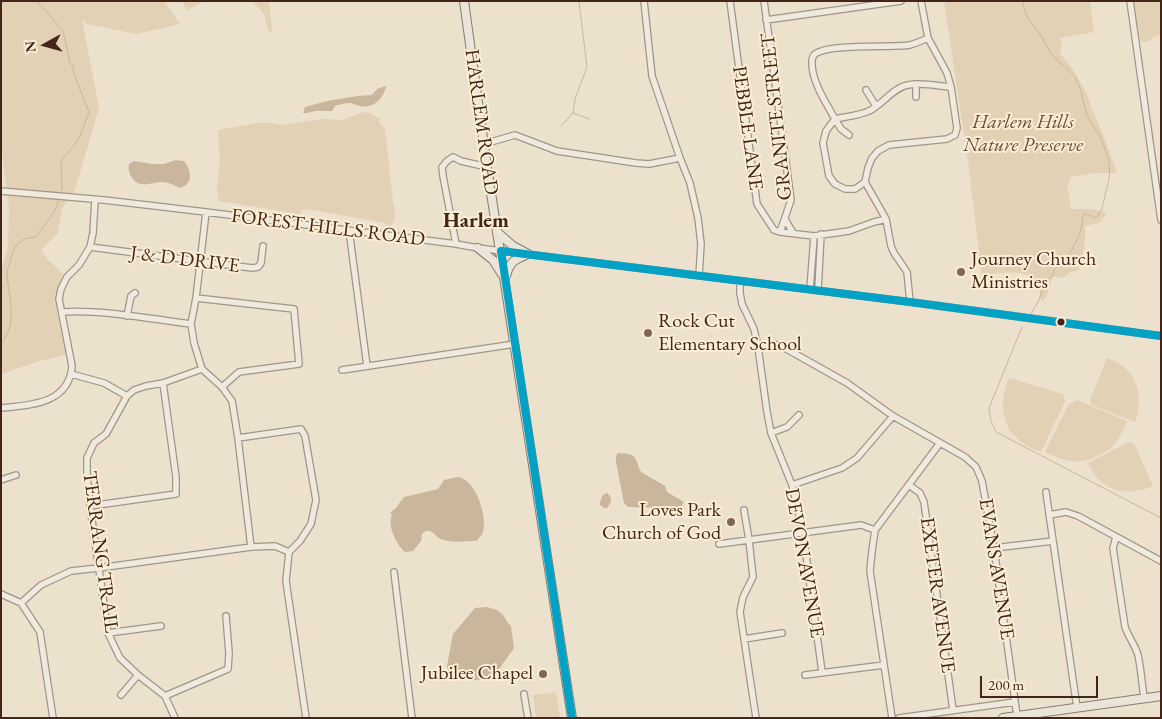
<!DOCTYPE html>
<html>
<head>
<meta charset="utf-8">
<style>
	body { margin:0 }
	#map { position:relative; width:1162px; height:719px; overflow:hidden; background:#ece1cc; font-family:"EB Garamond",serif }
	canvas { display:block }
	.frame { position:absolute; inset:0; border:2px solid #432519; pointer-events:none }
	.north { position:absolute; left:20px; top:20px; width:50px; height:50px; -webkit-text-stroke:4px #fbeed5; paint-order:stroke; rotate:263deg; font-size:14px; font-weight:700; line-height:20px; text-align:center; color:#432519 }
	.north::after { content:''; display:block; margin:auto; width:18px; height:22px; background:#432519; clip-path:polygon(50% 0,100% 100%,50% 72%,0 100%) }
	.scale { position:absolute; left:980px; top:676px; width:118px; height:22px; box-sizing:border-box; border:2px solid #432519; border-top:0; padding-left:6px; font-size:15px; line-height:18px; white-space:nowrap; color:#432519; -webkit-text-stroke:4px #fbeed5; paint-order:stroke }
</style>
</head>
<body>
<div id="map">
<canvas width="1162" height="719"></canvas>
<div class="frame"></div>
<div class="north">N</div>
<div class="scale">200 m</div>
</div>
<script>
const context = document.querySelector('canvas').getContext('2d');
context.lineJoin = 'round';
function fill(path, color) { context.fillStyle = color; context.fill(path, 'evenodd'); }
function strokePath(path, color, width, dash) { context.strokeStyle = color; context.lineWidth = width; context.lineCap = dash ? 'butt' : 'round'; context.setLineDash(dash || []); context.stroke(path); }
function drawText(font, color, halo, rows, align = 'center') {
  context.font = font + ' "EB Garamond",serif'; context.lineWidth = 4; context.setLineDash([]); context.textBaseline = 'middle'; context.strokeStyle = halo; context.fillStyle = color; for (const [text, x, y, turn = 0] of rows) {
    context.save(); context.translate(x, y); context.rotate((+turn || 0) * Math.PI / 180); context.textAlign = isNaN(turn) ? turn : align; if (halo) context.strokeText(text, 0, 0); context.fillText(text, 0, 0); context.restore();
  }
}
const green = new Path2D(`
	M1,1H164L180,24L136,34L87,24L82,20L99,108L74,193L62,208L58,233L41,250L48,260L64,275L57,289L55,304L66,355L40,361L1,374V270L8,247L9,208L1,145Z
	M182,1H204L188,10L185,7Z
	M252,1H269L272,28L271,33L268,29L264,14Z
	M944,1H1090L1094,32L1060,38L1062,41L1060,53L1074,71L1087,94L1092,110L1103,134L1117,173H1095L1071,177L1067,186L1071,209H1091L1107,213L1099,223L1085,226V243L1079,270L1071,272L1063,278L1053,276L1047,295L1042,302C1040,296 1039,288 1036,282C1027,267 996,274 982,276L968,161Z
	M1132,1H1161V34L1153,37L1148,42L1140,41L1138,27H1136Z
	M367,112L372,114L380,119L379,122L385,129L393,202C396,212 397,219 389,227L385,223L307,209L303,210L299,214L219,201C215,189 218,182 219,170C221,157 218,143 218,130L257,123H270L281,125L322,119L342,120L361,113Z
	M1107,358C1136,367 1145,395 1135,422L1092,405L1090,400Z
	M1009,378L1063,394L1065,401L1041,452C1033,449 1024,445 1017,438C1000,424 1000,397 1009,378Z
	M1077,400L1127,421C1123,429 1120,438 1114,445C1109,450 1103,453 1097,456C1077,466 1064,461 1045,452L1069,404Z
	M1129,442L1134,444L1153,486C1126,498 1100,490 1088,463Z
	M556,692L560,718H536L533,695Z`);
const water = new Path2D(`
	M386,86C384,98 374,109 360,106C356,105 352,103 348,103C345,103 340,105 336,105L332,111H315L307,113H303L305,107L327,101L358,96L372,95L377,89Z
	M176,160L184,161C191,171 194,182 181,188C175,186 169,182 162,182C151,182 141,189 133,179C129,174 128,170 129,164L134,161L152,164H164Z
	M618,453C638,454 634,457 641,472L665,486L667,492L684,502L680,508L628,507L624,503L616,462V456Z
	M458,477C476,479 489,519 482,535C481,535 477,540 477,541C466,541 453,543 443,540C434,538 432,525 422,534L421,541L413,551L405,552C396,544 387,526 392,514L390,513L393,510L395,509L404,497L438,489L444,480Z
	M607,493L610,496L611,502L607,508H604L600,505C600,500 602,494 607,493Z
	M487,607L497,610L504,616L507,622L511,626L514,648L499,669L490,679L474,680L451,673L448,670L447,666L453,634L475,608Z`);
const stream = new Path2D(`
	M37,1L45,10L63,31L70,63L72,65L75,77L89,112L80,136L73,147L63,158L61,163L62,190
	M1023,1C1023,15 1034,26 1042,37C1046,45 1050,53 1056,59C1064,66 1072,71 1077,81C1083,92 1083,107 1088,117C1091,124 1096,130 1100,136C1109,157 1113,169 1106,191C1103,202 1104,210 1095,218L1087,214H1084C1081,220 1083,225 1081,230C1076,243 1069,255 1062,267L1058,266L1054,270L1053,276L1046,280L1039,300L1031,314
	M573,113L589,119
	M561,126L573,113L575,99L587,67L579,2
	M1022,327L989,408L991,421L996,432L1161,518
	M1,343C19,324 8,296 7,273C7,269 9,266 10,262C12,253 15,244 24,239C27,238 32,238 35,237C44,226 56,213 59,199`);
const minor = new Path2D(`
	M644,1L652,76L680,158L690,183L698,218L701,244L699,276
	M730,1L757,204L774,230L780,232L814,236L849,231L874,222L886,219
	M764,1L791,200L780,232
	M1130,1L1161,220
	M766,20L901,1
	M866,90L876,106
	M916,97V84
	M849,135L841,129L835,119C844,117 861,115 869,111C882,105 894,87 908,85C922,82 938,86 951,87
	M484,144L515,135L557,151L636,163L649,164L680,158
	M865,182L855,189H845L835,184L829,176L823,143L826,131L835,119C826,103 811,80 812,62C812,60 813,56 814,55C825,43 892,48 910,45C916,43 922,41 928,38
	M1,191L104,200L206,212L456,244L478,248L910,302L1161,336
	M206,212L196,298L191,324L194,343L202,369L222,387L232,401L238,438L251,547
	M785,219L793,233
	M349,230L367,366
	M456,244L443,176L442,167L447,161L453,157L461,161L487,167
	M90,247L252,268L258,267L261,263L263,246
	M740,281V293L742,304L754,329L758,347L767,412L771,433L792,485L803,533L822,672
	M810,289L814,236
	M818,290L821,234
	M196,298L294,309L299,364L239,372L222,387
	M910,302L907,272L894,253L891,246L886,219L865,182L868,168L872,158L878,151L889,145L947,139L955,135L957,128L951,87L947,73L928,38L921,1
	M62,312C102,309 150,319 191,324
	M127,316L131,296L135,293
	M758,347L774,344L783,347L847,383L893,416L965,457L976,467L982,481L994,548L1017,716
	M342,370L515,344
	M71,374L104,383L127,396
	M1,408C31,405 69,404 72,366L59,299L61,289L67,277L79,265L90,247L93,233L95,200
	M771,433L787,427L799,415
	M238,438L301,429L305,436L316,500L311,524L300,541L289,552L286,581L306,718
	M1,480L16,475
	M792,485L842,468L857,458L893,416
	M909,485L920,493L924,502L953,710
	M1046,492L1077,708
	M90,506L176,494V477L163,383
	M744,510L749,540L753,577L743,597L740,612L756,718
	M1049,515L1066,512L1078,516L1161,561
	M1116,537L1113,548L1125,627C1128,636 1135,645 1138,655C1141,669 1142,684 1144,698
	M719,544L861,525L875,530
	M994,548L1053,541
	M394,572L412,718
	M1,594L21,603L40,632L53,718
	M21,603L41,585L71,571L99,568L251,547L275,546L289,552
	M108,633L161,626
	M744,639L782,633
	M805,675L884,665
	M524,694L528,718
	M121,695L138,675
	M165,696L228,669L229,653L226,616
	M175,718L165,696L138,675L120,658L108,633L90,506L87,474V458L94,443L106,434L127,396L134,390L146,386L163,383L202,369
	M892,718L870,571L872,551L875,530L940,443
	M899,718L1015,702`);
const major = new Path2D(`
	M464,1L487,167L572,718
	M497,232L513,246L528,254
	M478,248L493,260L502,274
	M506,276C510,261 514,260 528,254
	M1003,718L1161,696`);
const bus1 = new Path2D(`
	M572,718L501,251L910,302L1161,336`);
const markers = [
	[961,272,5,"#7e6758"],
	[1061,322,4.5,"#432519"],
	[648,333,5,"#7e6758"],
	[731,522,5,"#7e6758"],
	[543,674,5,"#7e6758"]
];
const streetNames = [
	["GRANITE STREET",777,117,-96],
	["HARLEM ROAD",481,122,82],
	["PEBBLE LANE",747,128,82],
	["FOREST HILLS ROAD",328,228,7],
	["J & D DRIVE",185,260,7],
	["TERRANG TRAIL",100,552,82],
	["DEVON AVENUE",804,563,80],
	["EVANS AVENUE",996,569,81],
	["EXETER AVENUE",937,595,82]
];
const parkNames = [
	["Harlem Hills",1023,123],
	["Nature Preserve",1023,146]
];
const poiNames = [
	["Journey Church",971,260],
	["Ministries",971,283],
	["Rock Cut",658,322],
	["Elementary School",658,345],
	["Loves Park",721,511,"right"],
	["Church of God",721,534,"right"],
	["Jubilee Chapel",533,674,"right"]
];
const neighbourhoodNames = [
	["Harlem",476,221]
];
fill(green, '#e2d1b5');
fill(water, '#cab69c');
strokePath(stream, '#cab69c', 1);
strokePath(minor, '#a09688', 8);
strokePath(major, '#877d71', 10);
strokePath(minor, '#efe9de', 5.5);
strokePath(major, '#ebe4d9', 8);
strokePath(bus1, '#03a2c5', 8);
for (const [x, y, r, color] of markers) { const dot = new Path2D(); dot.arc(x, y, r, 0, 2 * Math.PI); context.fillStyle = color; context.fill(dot); strokePath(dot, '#fbeed5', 2); }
drawText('20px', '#432519', '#fbeed5', streetNames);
drawText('italic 20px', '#694d3c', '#fbeed5', parkNames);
drawText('20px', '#432519', '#fbeed5', poiNames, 'left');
drawText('bold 21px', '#432519', '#fbeed5', neighbourhoodNames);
</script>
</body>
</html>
